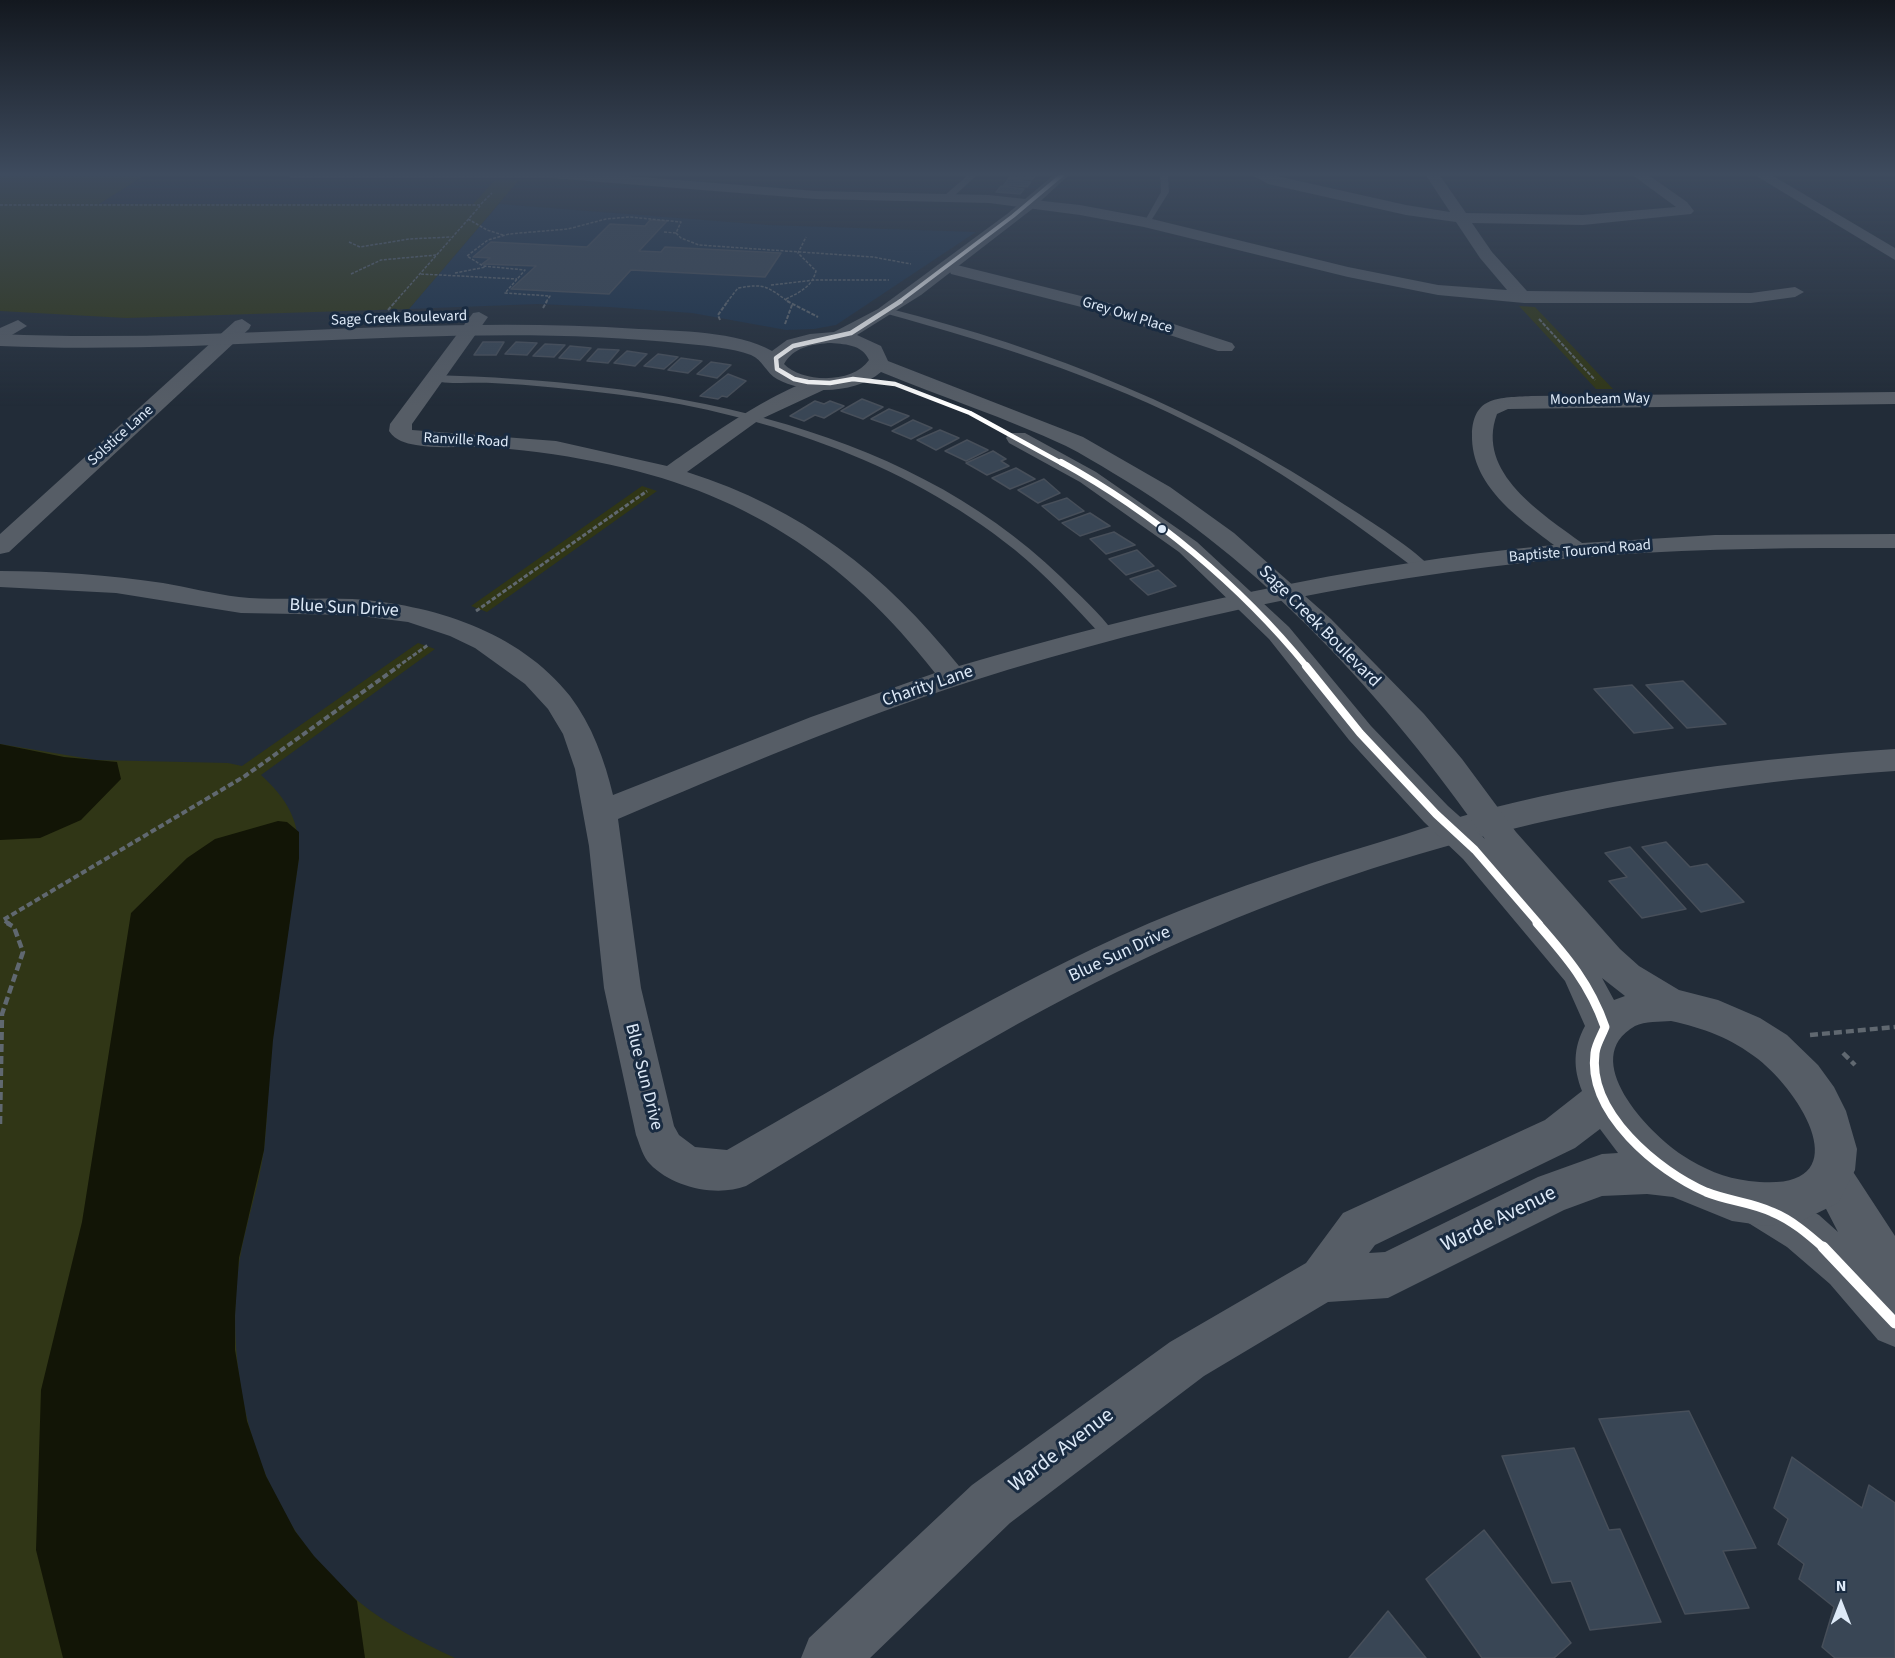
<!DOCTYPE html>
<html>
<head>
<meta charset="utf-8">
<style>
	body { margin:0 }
	#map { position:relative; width:1895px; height:1658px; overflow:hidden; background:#222c38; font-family:"Source Sans 3",sans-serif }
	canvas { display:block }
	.north { position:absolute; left:1811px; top:1574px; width:60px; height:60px; -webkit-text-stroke:4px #192b41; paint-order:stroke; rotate:0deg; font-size:16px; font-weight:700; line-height:24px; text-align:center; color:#deeaf8 }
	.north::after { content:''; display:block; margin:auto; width:21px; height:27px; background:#deeaf8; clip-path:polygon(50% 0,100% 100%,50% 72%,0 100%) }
</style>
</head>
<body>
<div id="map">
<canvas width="1895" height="1658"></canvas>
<div class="north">N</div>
</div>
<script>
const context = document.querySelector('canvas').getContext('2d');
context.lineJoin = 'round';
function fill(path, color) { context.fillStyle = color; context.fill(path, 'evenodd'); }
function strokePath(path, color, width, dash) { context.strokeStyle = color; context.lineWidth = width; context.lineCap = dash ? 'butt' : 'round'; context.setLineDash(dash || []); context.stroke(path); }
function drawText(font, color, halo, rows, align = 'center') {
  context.font = font + ' "Source Sans 3",sans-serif'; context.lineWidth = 6; context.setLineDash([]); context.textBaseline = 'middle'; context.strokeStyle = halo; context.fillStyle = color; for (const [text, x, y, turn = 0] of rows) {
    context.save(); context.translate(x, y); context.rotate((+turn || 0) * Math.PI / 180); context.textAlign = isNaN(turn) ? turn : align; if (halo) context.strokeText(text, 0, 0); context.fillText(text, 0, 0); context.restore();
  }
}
const built = new Path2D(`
	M499,204L768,225L976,232L836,325L814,329L786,330L692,313L609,307L537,304L409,309Z`);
const green = new Path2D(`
	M0,174H147L99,204H473L495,180H519L409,309L126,318L0,311Z
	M1519,306L1535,307L1613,389H1596Z
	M642,486L657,491L487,612L471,606Z
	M418,643L435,649L261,775C287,799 300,820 299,858C290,919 280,980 272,1042C268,1078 268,1114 264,1150C258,1194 241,1235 237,1279C226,1396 264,1524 358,1601C387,1625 421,1642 455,1658H0V744L96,760L228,763L242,766Z`);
const water = new Path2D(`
	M0,744L64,757L117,762L121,779L81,820L40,838L0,840Z
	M278,821L287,822L299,832V858L273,1040L264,1150L239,1258L235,1315V1350L247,1421L266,1476L295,1531L314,1556L357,1601L365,1658H63L36,1550L41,1390L82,1222L131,913L187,858L215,839Z`);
const building = new Path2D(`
	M1012,174H1024L1036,175L1032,180L1009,178Z
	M1008,179L1031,182L1027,187L1004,185Z
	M1001,186L1024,189L1020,194L996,192Z
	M650,220L667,221L639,251L661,252L665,247L781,253L765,277L631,270L609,294L511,289L536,266L482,264L490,258L473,257L491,242L587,247L610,224L645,226Z
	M483,342H504L496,355H474Z
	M516,342L537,343L527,355L505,354Z
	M545,344L565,345L554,357L533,356Z
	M570,346L591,348L580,360L559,358Z
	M598,349L619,350L608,363L587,361Z
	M627,351L647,354L635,366L614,363Z
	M658,354L678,357L664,369L644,366Z
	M681,358L702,361L688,373L668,370Z
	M711,362L731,365L717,378L697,374Z
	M728,374L746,381L727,397L722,396L718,399L700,396Z
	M862,399L883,407L863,419L841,411Z
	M815,401L824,404L830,401L844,406L824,418L815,415L804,421L790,416Z
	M889,409L909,416L891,426L871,419Z
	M913,420L932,428L911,439L892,431Z
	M940,430L959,438L936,450L917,440Z
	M967,440L988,450L966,461L945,451Z
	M993,451L1006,459L1001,461L1009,466L987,475L966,463Z
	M1016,468L1035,479L1010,489L992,478Z
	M1044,479L1060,493L1038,503L1018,490Z
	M1067,498L1084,511L1059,520L1042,506Z
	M1090,513L1110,526L1080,536L1062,523Z
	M1114,532L1135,545L1106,554L1090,539Z
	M1137,550L1154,566L1126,575L1109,559Z
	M1158,570L1176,586L1148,595L1130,579Z
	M1683,681L1726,724L1687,728L1646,685Z
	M1632,685L1673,728L1634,733L1594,689Z
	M1666,842L1690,867L1707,864L1744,902L1701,912L1642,847Z
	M1630,847L1686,909L1642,918L1609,881L1627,877L1605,853Z
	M1689,1411L1756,1548L1723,1551L1749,1608L1685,1614L1599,1419Z
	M1574,1448L1609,1530L1620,1529L1661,1622L1590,1630L1571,1581L1552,1583L1502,1456Z
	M1792,1457L1862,1508L1869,1485L1895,1503V1658H1835L1822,1647L1834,1607L1799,1579L1804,1564L1778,1544L1788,1519L1774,1508Z
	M1484,1530L1571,1643L1554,1658H1482L1426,1579Z
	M1388,1611L1426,1658H1349Z`);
const pathFar4 = new Path2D(`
	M0,205H480L492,193
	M468,219L487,230L503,235
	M664,232L676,233
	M349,242L360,247L409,239L451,237
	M455,273L486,267
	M351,274L381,260L436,255
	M421,274L517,279
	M771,285L815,280H889
	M786,299C800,292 812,287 816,271L798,253L806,237
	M395,302L480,206
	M546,302L550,296L505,293L525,270L483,266L467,256L488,240L509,234L568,229L606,219L630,217L681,222L676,233L681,238L699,245L873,257L911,264
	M727,302L738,288C766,283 767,287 789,302`);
const pathFar3 = new Path2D(`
	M787,301L818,317
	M543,308L547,301
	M388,310L396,301
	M1539,319L1595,380
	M720,320L718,315L728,301
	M785,324L792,305`);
const pathFar2 = new Path2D(`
	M476,611L647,491
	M397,667L428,645`);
const pathFar1 = new Path2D(`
	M10,924L3,920L245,776L399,666`);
const path = new Path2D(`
	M1810,1035L1895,1027
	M1843,1053L1855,1065
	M0,1124L2,1014L23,952L14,927L7,923`);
const lane = new Path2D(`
	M969,174H978L951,199H945V195Z
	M1160,174H1168L1169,192L1149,224H1143L1161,192Z
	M887,308C1051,349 1204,411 1345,505C1367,519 1418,551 1433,570L1431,573H1421C1360,527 1299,482 1232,445C1123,384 1004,346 884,313L882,311Z
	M433,375C650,381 899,419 1061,577C1079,595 1100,613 1114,633L1112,636H1102C1074,606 1047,576 1015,550C904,460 755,411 614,394C574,389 533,385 492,383C472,382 449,385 429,380V376Z`);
const street = new Path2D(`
	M284,174H604L816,191L989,195L1080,205L1144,217L1348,267L1438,285L1507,290L1480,258L1456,222L1406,215L1268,184L1250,174H1268L1406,205L1450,212L1425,174H1439L1466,213L1583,215L1676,207L1631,174H1647L1687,202L1694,211L1691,214L1583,225L1472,223L1492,252L1527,291L1751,293L1795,287L1804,292L1795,297L1751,303H1524L1438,295L1348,277L1144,227L1080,215L989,203L816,199L549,178H291Z
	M1753,174H1770L1895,248V260Z
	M957,265L1109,303L1232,343L1235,347L1232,351H1218L1097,311L951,274L949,270L951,266Z
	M479,312L488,317L412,424V430L556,441L667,466C695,446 799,371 830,379L833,383L830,387L759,420L687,472C803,509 883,572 959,666C1154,609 1352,564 1554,545C1518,518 1471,485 1472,435C1473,395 1500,398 1531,396L1895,392V404L1508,409L1497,414C1475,473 1543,514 1582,543L1715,535L1895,534V548C1800,548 1705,548 1611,555C1393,571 1177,616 969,682C850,720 734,770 618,819L641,988L674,1126L679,1135L695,1147L727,1150C855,1077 983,999 1118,937C1202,899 1289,869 1377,843C1416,831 1453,818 1492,808C1624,775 1759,758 1895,749V771C1636,788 1381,847 1146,958C1007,1023 877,1107 746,1186C717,1197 673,1188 650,1164C643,1157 640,1145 636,1135L604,988L589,846L575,769L563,734L548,709L525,684L475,648L450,636L408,622L352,615L241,613L116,593L0,587V571C55,571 109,575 163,583C188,587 213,594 239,597C277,601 315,597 352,599C431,604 519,631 570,696C592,725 605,761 613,795L811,717L935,673C846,558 741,490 597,462C558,454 519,449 480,447C459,446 437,449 416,445C405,443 396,441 389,431L390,424L473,313Z
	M242,319L251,325L249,329L9,552L0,554V534L235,321Z
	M18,320L27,326L0,342V328Z
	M1831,1155L1846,1161L1895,1236V1347L1878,1340L1830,1284L1787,1247L1742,1219L1736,1204L1742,1189L1758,1182L1819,1215L1838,1232L1809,1176L1816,1161Z`);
const secondary = new Path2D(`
	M1055,174H1070L1031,210L921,295L857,335L881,346L888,361L1083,437L1170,487L1234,533L1331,619L1424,714L1462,759L1516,832L1620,949L1639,966L1679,990L1718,1000L1760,1018L1787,1035L1818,1065L1834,1087L1846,1111L1857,1149L1855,1170L1838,1203L1801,1221L1767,1226L1732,1221L1673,1197L1647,1194L1602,1196L1564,1210L1388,1298L1328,1302L1204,1376L1010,1523L870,1658H801L809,1638L972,1485L1170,1342L1306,1263L1343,1213L1545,1120L1582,1091C1573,1068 1573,1048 1585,1026L1565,981L1463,859L1424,822L1349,740L1269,639L1179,552L1080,482L1009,443L1006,438L1009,433H1025L1096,472L1197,542L1289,627L1371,726L1448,806L1485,839C1388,700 1260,559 1113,473C1098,464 1082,454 1066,446C1006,418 942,397 881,372C856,394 806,395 777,379C766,373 763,360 751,355C731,348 709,346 688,344C459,319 230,356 0,346V334C213,344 425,314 639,329C677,331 738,331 772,351L787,340L810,334L834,332L878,309L1007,214ZM828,343C844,344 862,344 869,360C853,384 802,383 784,364C794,347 810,345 828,343ZM1602,978L1625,996L1614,1000ZM1671,1021C1703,1028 1731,1038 1758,1059C1807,1098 1861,1195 1749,1181C1725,1178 1703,1169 1682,1155C1649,1133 1577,1059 1635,1026C1645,1021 1660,1022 1671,1021ZM1600,1129L1618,1153L1602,1154L1538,1177L1385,1252L1369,1253L1375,1245L1575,1148Z`);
const bus1Far5 = new Path2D(`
	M899,302L1013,216L1063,174`);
const bus1Far4 = new Path2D(`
	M901,301L851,333L793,346L776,358L777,369L794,379L808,382L830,383L853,379L895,384L970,413L1063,464`);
const bus1Far3 = new Path2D(`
	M1061,462C1154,513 1240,585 1307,667`);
const bus1Far2 = new Path2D(`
	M1306,666L1360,733L1436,814L1475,850L1539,924`);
const bus1Far1 = new Path2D(`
	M1537,923C1567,957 1590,984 1605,1027C1602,1035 1596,1044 1595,1053C1587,1113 1658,1171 1706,1192C1728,1201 1751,1202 1772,1212C1792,1220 1809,1235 1825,1249`);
const bus1 = new Path2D(`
	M1823,1247L1895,1323`);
const markers = [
	[1162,529,5,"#deeaf8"]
];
const farStreetnames = [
	["Grey Owl Place",1127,316,17],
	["Sage Creek Boulevard",399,319,-2],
	["Moonbeam Way",1600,400,-1],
	["Solstice Lane",121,436,-42],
	["Ranville Road",466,441,3],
	["Baptiste Tourond Road",1580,552,-5]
];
const streetNames = [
	["Blue Sun Drive",344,609,3],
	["Sage Creek Boulevard",1319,627,45],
	["Charity Lane",928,687,-19],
	["Blue Sun Drive",1120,955,-25],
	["Blue Sun Drive",643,1077,76]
];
const nearStreetnames = [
	["Warde Avenue",1499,1220,-26],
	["Warde Avenue",1062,1451,-37]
];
fill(built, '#1c324b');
fill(green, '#303616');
fill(water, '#121506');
fill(building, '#394655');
strokePath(building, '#474f5a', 1.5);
strokePath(pathFar4, '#606870', 1.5, [3, 1.5]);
strokePath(pathFar3, '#606870', 2, [4, 1.5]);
strokePath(pathFar2, '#606870', 3, [4.5, 2]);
strokePath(pathFar1, '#606870', 4, [6, 3]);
strokePath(path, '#606870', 4.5, [8, 4]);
fill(lane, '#565d66');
fill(street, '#565d66');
fill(secondary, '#565d66');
strokePath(bus1Far5, '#fff', 4);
strokePath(bus1Far4, '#fff', 4.5);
strokePath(bus1Far3, '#fff', 6);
strokePath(bus1Far2, '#fff', 8);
strokePath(bus1Far1, '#fff', 9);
strokePath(bus1, '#fff', 11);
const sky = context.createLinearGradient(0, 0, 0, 406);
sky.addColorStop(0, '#13181f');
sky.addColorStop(0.43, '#3e4b5e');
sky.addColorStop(1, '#3e4b5e00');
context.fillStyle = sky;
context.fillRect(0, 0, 1895, 406);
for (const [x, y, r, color] of markers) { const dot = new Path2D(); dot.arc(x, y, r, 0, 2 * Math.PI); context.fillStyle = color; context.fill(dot); strokePath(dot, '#192b41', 2); }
drawText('15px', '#deeaf8', '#192b41', farStreetnames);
drawText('18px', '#deeaf8', '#192b41', streetNames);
drawText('21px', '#deeaf8', '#192b41', nearStreetnames);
</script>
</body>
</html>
